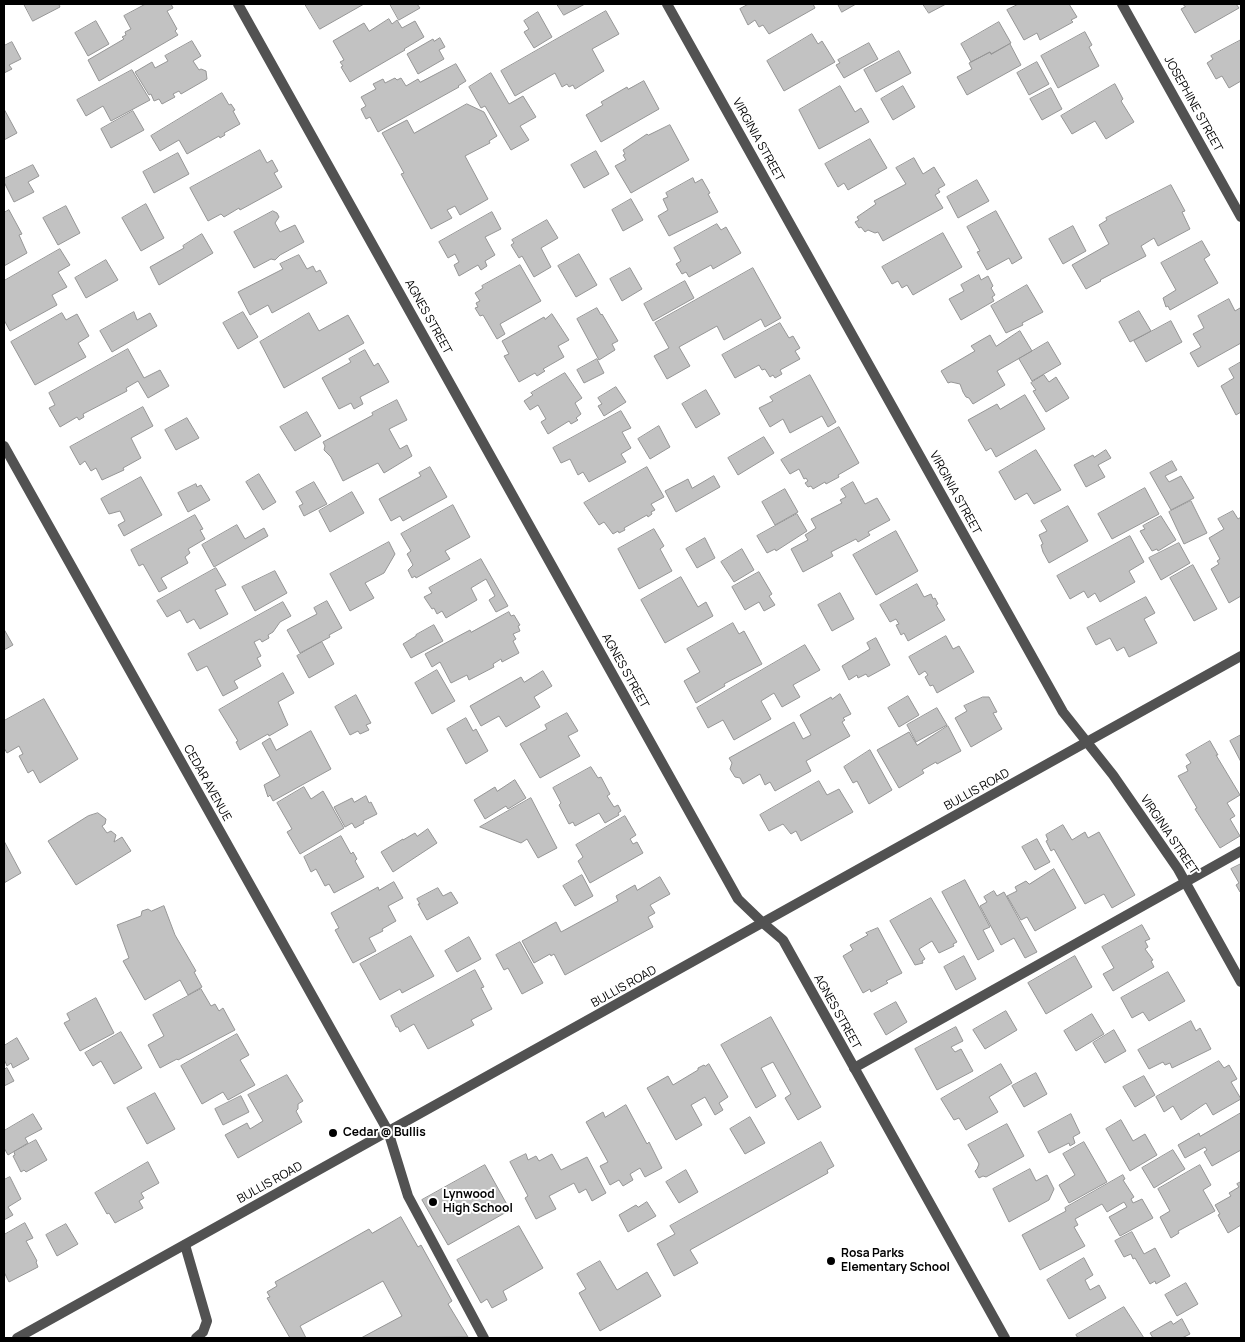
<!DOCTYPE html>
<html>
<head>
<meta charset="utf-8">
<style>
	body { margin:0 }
	#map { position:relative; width:1245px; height:1342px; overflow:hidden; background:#fff; font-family:Manrope,sans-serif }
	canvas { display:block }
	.frame { position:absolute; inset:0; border:5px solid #000; pointer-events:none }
</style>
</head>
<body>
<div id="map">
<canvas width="1245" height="1342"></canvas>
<div class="frame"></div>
</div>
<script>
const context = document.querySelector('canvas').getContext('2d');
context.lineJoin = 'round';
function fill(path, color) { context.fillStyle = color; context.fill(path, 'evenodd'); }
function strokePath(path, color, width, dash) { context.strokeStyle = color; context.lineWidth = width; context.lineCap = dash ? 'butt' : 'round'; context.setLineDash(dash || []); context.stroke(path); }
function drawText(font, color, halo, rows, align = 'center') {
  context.font = font + ' Manrope,sans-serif'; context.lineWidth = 4; context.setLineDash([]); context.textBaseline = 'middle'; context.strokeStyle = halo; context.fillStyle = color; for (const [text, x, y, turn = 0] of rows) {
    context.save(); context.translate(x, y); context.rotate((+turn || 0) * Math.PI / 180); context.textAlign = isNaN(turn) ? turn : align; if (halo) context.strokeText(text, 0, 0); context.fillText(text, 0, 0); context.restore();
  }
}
const building = new Path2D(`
	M24,4H63L59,5L60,7L33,21Z
	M146,4H171L173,8L167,11L177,29L175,31L178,35L99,81L88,60L124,39L122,37L126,35L125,32L131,29L124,16Z
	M305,4H364L320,29Z
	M390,4H417L420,8L399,20Z
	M557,4H585L564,15Z
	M749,4H813L815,8L769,34L763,25L759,27L755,20L748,25L740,9Z
	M838,4H856L842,12Z
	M923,4H946L929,13Z
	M1019,4H1069L1077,17L1071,20L1073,22L1040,40L1037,33L1024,40L1007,10Z
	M1183,4H1236L1239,8L1195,33L1181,9L1185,7Z
	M606,11L619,34L592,49L604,71L575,89L573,85L569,87L567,84L562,87L555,73L515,96L501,71Z
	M538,12L552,37L534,48L524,32L529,29L524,21Z
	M389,19L392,24L397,20L402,28L415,21L424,37L404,49L405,50L350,82L341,67L343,66L340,62L344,60L333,41L364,23L369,31Z
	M96,21L109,44L88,56L75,33Z
	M999,22L1011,43L991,54L990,52L971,62L961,44Z
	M1085,32L1092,45L1089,47L1099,66L1058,88L1041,56Z
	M812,34L818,44L822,41L835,62L784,91L767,61Z
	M440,38L445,47L439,50L444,59L418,74L407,54L433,39L434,41Z
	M1241,40V81L1229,88L1222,76L1216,79L1207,63L1213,59L1211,56Z
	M192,41L201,56L193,61L199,70L201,69L206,71L207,79L181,94L179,91L173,94L175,97L162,104L159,99L154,101L151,94L149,95L135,72L152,62L155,68L168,61L165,56Z
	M12,42L21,59L9,65L12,69L4,73V46Z
	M869,43L878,59L844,78L836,65L840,63L838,60Z
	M1010,44L1021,65L967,95L957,77L972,69L969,63L990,52L991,54Z
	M899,51L911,73L876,92L864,70Z
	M1037,62L1049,84L1029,95L1017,73Z
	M456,64L466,81L458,86L459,87L378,132L370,117L366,119L361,109L366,106L361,97L376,89L373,84L383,79L385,83L395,78L397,80L401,78L406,86L418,79L420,82Z
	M132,70L150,100L111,121L103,106L86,116L77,100Z
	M491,73L509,104L523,96L536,117L520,126L529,140L511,150L485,106L481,108L469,87Z
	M644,81L659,109L601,142L586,115L603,105L601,102L627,87L628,89Z
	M1115,84L1123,99L1121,101L1134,122L1106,139L1095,121L1072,134L1061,116Z
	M840,86L855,112L861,108L869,122L819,149L799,110Z
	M903,86L915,107L893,120L881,99Z
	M1051,88L1062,109L1042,120L1030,99Z
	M222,93L229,105L231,104L235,110L233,111L240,124L224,133L225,135L220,138L219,136L187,154L179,140L160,151L151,136Z
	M467,104L484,112L497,136L489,141L490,143L465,156L488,199L460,215L455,206L447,210L452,218L431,229L401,174L404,173L382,133L407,120L414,133Z
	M4,109L17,133L4,140Z
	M133,111L144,130L111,148L101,129Z
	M670,125L689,160L631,193L615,166L626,160L623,155L625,154L623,150L647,134L648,135Z
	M870,139L887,168L848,190L844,183L838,187L825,164Z
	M260,150L267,163L272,160L278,171L274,173L282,187L240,210L239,208L224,217L221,214L208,221L190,188Z
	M596,151L609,174L584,188L571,165Z
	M178,153L189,174L154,193L143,172Z
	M914,158L923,174L934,167L945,185L938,189L940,192L935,195L943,208L883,241L878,232L875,233L868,230L865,232L861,227L859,228L855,222L859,220L857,217L876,204L874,201L906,184L896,168Z
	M33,165L39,176L28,182L34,192L14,202L4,182V179Z
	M693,178L695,183L702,179L710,193L708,194L718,212L669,236L658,216L668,210L663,199L668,197L666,193Z
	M977,180L989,201L958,218L947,197Z
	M1171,185L1185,211L1182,212L1190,229L1158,246L1154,238L1141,246L1146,256L1100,280L1101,281L1086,289L1072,265L1109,244L1099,225L1107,220L1106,218Z
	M631,199L643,220L623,231L612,210Z
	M146,204L164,238L141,251L122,218Z
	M66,206L80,233L58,245L43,218Z
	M9,210L22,234L19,235L27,253L4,266V213Z
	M273,211L277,213L279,217L275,223L280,232L295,225L304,242L280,255L275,260L271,259L254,268L234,232Z
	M996,211L1022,258L1012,264L1009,258L987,270L977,252L980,251L967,227Z
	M492,212L501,229L485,237L495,255L485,261L487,266L481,270L478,265L459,276L454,265L459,262L455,254L448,258L439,242Z
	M547,220L558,238L541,248L551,267L534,277L522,256L519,258L511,245L514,243L512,240Z
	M717,224L721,230L726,227L741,253L713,269L711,265L689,277L686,272L682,274L676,264L681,261L674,248Z
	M1073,226L1086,251L1063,264L1049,239Z
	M943,233L962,267L913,295L907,285L902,288L898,281L892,284L882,267Z
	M202,234L213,253L159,285L150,267L184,248L183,246Z
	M1202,241L1210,255L1204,259L1218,283L1170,310L1168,306L1166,307L1163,298L1176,290L1161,263Z
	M60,249L70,265L58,272L67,287L52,295L57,305L10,331L4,320V281Z
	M579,254L597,285L576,297L558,266Z
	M299,255L307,269L313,266L316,272L320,270L327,283L272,313L268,305L250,315L238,292L283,269L280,264Z
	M106,260L118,280L86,298L75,278Z
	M520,265L541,301L500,324L505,334L497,339L483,315L480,316L475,308L478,307L476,303L480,301L475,293L483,288L482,286Z
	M630,268L642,289L622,301L610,279Z
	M753,268L781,318L765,327L761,319L724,340L717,326L679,347L690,366L667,379L654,356L669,348L655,323Z
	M979,275L981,280L988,276L993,286L991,288L995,295L992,297L994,301L961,320L949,299L964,291L961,285Z
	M685,281L694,298L653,321L644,304Z
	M1027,285L1043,312L1022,323L1023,325L1006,333L991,306Z
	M1229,299L1235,311L1240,308L1241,311V343L1198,367L1190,353L1201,347L1193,334L1204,328L1198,316Z
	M597,308L601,315L602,314L618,341L612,344L615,350L599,360L577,319Z
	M1139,311L1151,331L1130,342L1119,322Z
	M134,312L137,320L150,313L157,326L112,352L100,331Z
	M243,312L258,337L238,349L223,323Z
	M62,313L66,320L77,314L89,336L78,343L86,357L35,385L11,342Z
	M309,313L319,331L348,315L364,343L284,388L260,342Z
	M552,314L569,340L558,346L564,357L543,369L545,371L537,376L535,373L519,382L504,356L509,354L502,341L544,317L545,319Z
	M1171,321L1182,342L1146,362L1134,341Z
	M780,323L789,338L793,336L800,348L795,351L800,359L780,370L782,374L775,378L773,375L770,377L765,369L762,370L759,365L735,378L722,355Z
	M1020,331L1032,351L997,371L1005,385L973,404L969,398L966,397L963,392L960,384L951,382L948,383L941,371L975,351L971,346L990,335L996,346Z
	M1048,342L1061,364L1032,381L1019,359Z
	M128,349L144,378L160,370L169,386L148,398L138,381L126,388L127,391L83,414L84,417L79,420L77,417L60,427L49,408L55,405L49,393Z
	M365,350L374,366L378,363L389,382L360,397L363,404L354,409L351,403L339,409L322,378L351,362L349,359Z
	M597,359L604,373L584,383L577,370Z
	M1241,362V412L1236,415L1221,386L1234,378L1229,369Z
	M565,373L582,398L575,403L581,414L576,418L578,420L571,424L569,421L548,434L541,422L546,419L538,405L530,410L524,401L533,395L531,393Z
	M810,375L836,422L828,427L822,416L790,433L783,419L770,427L759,408L773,401L770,397Z
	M1044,375L1049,382L1056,377L1069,398L1046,412L1033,391L1036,390L1031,383Z
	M616,387L626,402L604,416L598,406L602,404L598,398Z
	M706,390L720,414L696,428L682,404Z
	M1025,395L1045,429L996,457L991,448L986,451L968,420L997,404L1000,409Z
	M397,400L407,420L389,429L400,449L407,445L412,456L384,473L378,463L343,481L331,457L324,450L325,446L323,442L373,415L372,413Z
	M143,407L153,426L131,438L141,458L123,468L124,470L102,480L96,468L91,471L85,461L80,465L70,447Z
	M621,411L631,428L622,432L631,448L621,454L626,462L589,482L583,472L578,475L570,459L561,463L553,448Z
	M307,412L321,436L295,451L280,427Z
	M187,418L199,438L176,450L165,430Z
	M659,426L670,447L650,459L638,439Z
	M839,427L859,463L838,475L839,477L826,484L825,482L813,489L811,486L808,487L805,483L808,481L806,478L804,479L799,469L790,474L781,460Z
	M764,437L774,453L738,475L728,458Z
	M1036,450L1061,490L1034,504L1027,493L1015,500L999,472Z
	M1106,450L1111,458L1098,465L1105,477L1086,487L1074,465L1093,455L1094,457Z
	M1172,461L1177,470L1165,476L1169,482L1181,476L1194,498L1171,510L1150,473Z
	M430,467L447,497L403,521L400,516L391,521L379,499L421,476L419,473Z
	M647,467L664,497L651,504L655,510L651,512L652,514L648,517L647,515L624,528L625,530L619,533L618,531L613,534L604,522L599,525L584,503Z
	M259,474L276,502L263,510L246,482Z
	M714,476L720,487L676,512L665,491L688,479L692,488Z
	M141,477L162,515L124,536L118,525L125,521L120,511L109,514L101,499Z
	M314,482L327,504L304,516L299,506L303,504L296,492Z
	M853,482L865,504L877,498L890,520L868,532L870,535L858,542L856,539L831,552L833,556L803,572L791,549L808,540L805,535L816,528L811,519L842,503L840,500L846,497L841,489Z
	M196,484L197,487L201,485L210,500L188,512L178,493Z
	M1145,488L1159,514L1112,539L1098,514Z
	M785,489L798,512L775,525L762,502Z
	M352,492L364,513L330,532L319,511Z
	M1191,501L1207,533L1184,544L1169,512Z
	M453,505L470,537L445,551L450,559L416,578L415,576L412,578L408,570L413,565L407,554L411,551L401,534Z
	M1068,506L1088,541L1049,563L1043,552L1041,545L1043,544L1039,535L1047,531L1041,521Z
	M1233,511L1238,519L1241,517V596L1229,603L1211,569L1219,564L1217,561L1220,559L1209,538L1224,529L1218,519Z
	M797,514L807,531L776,551L775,549L767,553L757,536Z
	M195,515L203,529L200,530L205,539L188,549L190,553L185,557L188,563L161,578L167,588L159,592L143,564L139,566L131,550Z
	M1161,516L1176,540L1158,551L1157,549L1152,551L1140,531L1145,529L1143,526Z
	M237,525L245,539L264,528L268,536L214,567L202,545Z
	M654,529L664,546L660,549L672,571L639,589L618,549Z
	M896,531L918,571L876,595L853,555Z
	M1130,536L1144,562L1129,571L1135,582L1100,602L1095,593L1088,598L1084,591L1070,599L1057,576Z
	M705,538L715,558L697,568L686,549Z
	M389,542L395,554L384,573L365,583L374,598L350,611L330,574Z
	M1179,543L1190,563L1161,580L1149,558Z
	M742,549L754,570L734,582L721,562Z
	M481,559L508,606L496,612L489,600L495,596L486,579L471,588L477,600L446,618L442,611L437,614L434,608L432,609L424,597L432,593L429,588Z
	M1193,565L1217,609L1194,621L1170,578Z
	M216,568L226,585L215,590L228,614L200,629L194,619L187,623L180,610L167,617L157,601Z
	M275,571L287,593L255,611L242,587Z
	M759,572L772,594L769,596L775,605L764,611L759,602L745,610L732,587Z
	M681,577L698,607L706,602L713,616L665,643L641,600Z
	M917,584L924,597L931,594L933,599L935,598L938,604L936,605L945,620L908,641L904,633L901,635L896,625L899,624L896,619L890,622L880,605Z
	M840,593L854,619L832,631L818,605Z
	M1146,597L1155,613L1144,619L1157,643L1129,657L1124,647L1117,651L1110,638L1096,645L1087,628Z
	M327,601L342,628L329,635L330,637L300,653L287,630L317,614L314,608Z
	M283,602L291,616L280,622L273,632L268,635L269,638L262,642L260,639L254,642L261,656L257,658L261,666L234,681L238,688L223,696L207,666L197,671L188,654Z
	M509,612L511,616L514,615L520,625L518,626L520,631L513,634L516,639L513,641L519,653L502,662L501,659L493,664L494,667L469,680L467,675L451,683L440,662L432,667L425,654L470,630L471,632Z
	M733,623L739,634L744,631L762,664L724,684L725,686L696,703L684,681L700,672L687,649Z
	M434,625L443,641L411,658L403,644L416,636V635Z
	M5,631L13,645L4,650V632Z
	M946,636L953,649L959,646L974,672L937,693L933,685L930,686L925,677L928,675L925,671L919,675L909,657Z
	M876,638L890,665L868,677L866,674L858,678L857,675L849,680L842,666L870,649L867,643Z
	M322,642L334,664L309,678L297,656Z
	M805,645L820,670L793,685L800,697L782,707L774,693L761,701L771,719L734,740L723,720L708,728L697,708Z
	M437,670L455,701L432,714L415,683Z
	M543,671L552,686L534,697L540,707L506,727L499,716L481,726L470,706L521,677L524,682Z
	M283,673L294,693L278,702L288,725L269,736L268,734L240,750L236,742L238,741L219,710Z
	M840,694L851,714L843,718L845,720L842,722L850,736L806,761L811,771L775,791L770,782L765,785L760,774L743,784L740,778L735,777L730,769L732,763L729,758L794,722L803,739L811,735L800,715L831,697L832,699Z
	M356,695L371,723L366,725L369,730L360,734L358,731L350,735L335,707Z
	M908,696L919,715L899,727L888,708Z
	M983,697H989L997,712L993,713L1002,729L971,747L955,718L967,711L964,706Z
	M44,699L78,759L40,783L33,770L28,773L19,756L23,754L19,746L7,753L4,748V721Z
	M937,708L947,725L916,742L907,725Z
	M567,713L578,731L568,736L580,756L540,778L520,744L547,729L545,725Z
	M466,718L473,731L476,729L488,751L466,764L447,729Z
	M948,726L961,751L937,764L936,762L922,770L924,773L899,788L877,750L909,732L917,745Z
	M311,731L331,769L273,801L270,795L268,797L264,785L280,776L262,743L270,738L276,750Z
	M1241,735V762L1230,741Z
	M1210,741L1218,755H1216L1240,795L1227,803L1235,816L1230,819L1240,836L1220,848L1195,809L1197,808L1178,776L1188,771L1186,766L1191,763L1186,755Z
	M870,750L892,790L869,804L857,781L853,783L844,767Z
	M591,767L598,778L601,777L610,794L607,796L614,807L618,805L621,811L618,813L619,815L605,823L599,813L575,826L573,822L569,824L559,805L561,803L553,788Z
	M515,780L526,798L508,809L506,806L485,819L474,800L495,787L497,791Z
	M819,781L827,795L839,789L853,812L801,841L796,831L791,834L783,824L769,831L760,815Z
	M304,787L311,799L323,791L344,828L300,854L287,832L292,829L277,803Z
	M366,796L369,803L371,802L377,814L363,821L364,823L355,828L352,823L345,827L334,807L352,798L354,802Z
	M531,798L557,848L538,858L527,839L521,843L480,827Z
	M98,813L106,819L105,824L102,826L107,833L111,831L116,835L114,842L122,837L131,851L76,885L48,841L88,816Z
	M625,816L636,835L630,839L633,844L637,842L643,853L590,883L578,861L583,857L576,845Z
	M1063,825L1072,840L1085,832L1088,838L1099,832L1135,895L1112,908L1104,894L1085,904L1054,849L1051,851L1046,841L1048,840L1046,835Z
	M428,829L437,843L393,872L381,852L403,839V840L415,833L417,836Z
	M341,836L351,854L353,852L357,859L355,861L364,877L334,893L329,884L325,886L316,869L311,872L304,857Z
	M1037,839L1050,862L1035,870L1022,847Z
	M4,841L21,873L4,883Z
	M1241,864V892H1240L1236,885L1239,883L1231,869Z
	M1054,869L1076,908L1035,931L1027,917L1021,920L1007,896L1017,891L1015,887L1026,881L1029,884Z
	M582,875L593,896L575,906L563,886Z
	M660,877L670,894L650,905L655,913L648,917L653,927L565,975L554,954L551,956L550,954L534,963L522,941L556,922L561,932L618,901L616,896L635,885L637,890Z
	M965,880L990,927L983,930L994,951L978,960L942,892Z
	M394,882L403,898L388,906L396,921L382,929L383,931L369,938L376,951L353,963L335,930L339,928L331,913L378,887L379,890Z
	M438,888L443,896L451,892L458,903L427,920L418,904H420L417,899Z
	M994,891L997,896L1004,892L1037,952L1025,958L1014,938L1001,945L980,906L987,902L984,897Z
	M931,898L957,942L953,944L954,946L939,953L932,941L919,949L925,959L922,961L923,963L915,965L890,921Z
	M164,906L175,935L196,971L194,972L202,987L188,995L180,980L145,1000L123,961L129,958L117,925L141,916L142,911L148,909L151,911Z
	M1142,925L1150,939L1145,941L1148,947L1145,949L1153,960L1151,961L1154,967L1113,991L1103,974L1114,968L1102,947Z
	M878,928L902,973L886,981L888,983L871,992L870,989L863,993L843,956L853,950L850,945L868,935L866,933Z
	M411,936L434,976L402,993L400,989L380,1000L360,964Z
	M469,937L481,959L457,972L445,951Z
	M520,942L543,983L522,994L508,968L504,970L496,955Z
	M964,956L976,979L956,990L944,967Z
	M1075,956L1092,987L1046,1014L1028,983Z
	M475,970L484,987L481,988L492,1009L471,1020L474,1025L428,1049L414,1024L400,1032L398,1027H396L391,1016Z
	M1168,972L1185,1001L1149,1021L1143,1012L1132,1018L1121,998Z
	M201,989L211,1006L215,1004L219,1011L223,1008L235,1030L178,1060L177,1059L160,1068L148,1045L164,1036L153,1015Z
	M96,998L114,1033L80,1051L64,1023L70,1020L67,1014Z
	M896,1002L907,1022L886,1035L874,1014Z
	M1006,1011L1017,1030L985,1049L973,1030Z
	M1092,1014L1104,1034L1076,1051L1064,1031Z
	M771,1017L821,1107L798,1120L785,1098L791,1094L773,1062L761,1068L776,1096L756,1108L721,1045Z
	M1191,1021L1196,1031L1200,1028L1211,1049L1172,1068L1170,1063L1165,1065L1163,1062L1149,1069L1138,1050Z
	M956,1027L963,1041L951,1047L955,1052L961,1049L973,1071L937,1090L915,1049Z
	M1114,1030L1126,1051L1105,1063L1093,1043Z
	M121,1032L142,1068L114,1084L101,1061L93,1066L85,1053Z
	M237,1034L249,1055L240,1060L255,1085L228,1100L223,1092L202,1104L181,1066Z
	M17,1038L29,1059L13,1068L11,1063L7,1066L4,1059V1046Z
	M1219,1061L1224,1068L1229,1065L1237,1079L1231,1082L1241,1099L1213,1115L1206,1103L1181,1120L1173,1106L1164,1112L1156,1097Z
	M709,1064L728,1097L719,1103L723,1110L715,1115L705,1097L691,1105L702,1125L676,1140L647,1088L668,1076L673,1085L698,1070V1068L704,1065L705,1066Z
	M1001,1064L1012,1083L989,1097L998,1112L966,1130L959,1118L954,1120L941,1099Z
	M7,1068L14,1081L4,1086V1070Z
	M1036,1073L1047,1094L1024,1107L1012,1086Z
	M287,1075L303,1101L298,1104V1109L296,1111L302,1122L238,1158L225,1135L247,1123L250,1129L263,1121L248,1095Z
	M1144,1076L1155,1095L1135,1107L1123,1087Z
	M155,1093L175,1129L147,1144L127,1108Z
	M241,1096L249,1112L223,1125L215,1109Z
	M626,1105L647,1144L649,1142L662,1168L645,1177L640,1168L630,1174L633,1180L623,1186L619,1180L610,1185L600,1166L608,1162L586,1122L603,1112L605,1117Z
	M1241,1113V1150L1212,1166L1204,1152L1207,1150L1205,1147L1185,1158L1178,1145L1199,1133L1200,1136Z
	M33,1114L42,1129L25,1138L28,1143L8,1155L4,1148V1131Z
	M1071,1114L1080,1133L1073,1137L1075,1143L1070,1146L1069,1143L1049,1153L1038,1132Z
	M750,1117L765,1143L745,1154L730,1129Z
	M1121,1120L1133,1141L1145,1134L1157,1155L1130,1171L1106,1129Z
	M1007,1124L1024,1156L986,1177L983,1176L979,1178L975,1171L977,1169L979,1164L968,1145Z
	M36,1140L47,1160L26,1172L24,1170L21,1172L13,1156L15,1155L14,1152Z
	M821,1142L834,1166L827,1170L828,1173L690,1250L698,1263L674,1276L657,1244L675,1234L670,1226Z
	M1084,1142L1107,1182L1069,1203L1059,1185L1075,1175L1063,1154Z
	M1173,1150L1185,1169L1154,1188L1142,1168Z
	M526,1154L528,1160L536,1156L539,1161L552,1154L561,1170L587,1157L606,1193L592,1201L586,1189L579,1193L574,1183L549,1196L556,1209L536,1219L525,1198L528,1196L510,1162Z
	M148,1162L159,1183L141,1193L144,1198L139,1201L143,1208L115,1223L109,1213L107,1214L95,1193Z
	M485,1165L510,1210L448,1245L422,1200Z
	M1200,1165L1211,1185L1203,1190L1215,1211L1182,1229L1178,1231L1179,1233L1171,1238L1160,1217L1170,1211L1158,1189Z
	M1030,1169L1036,1181L1047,1175L1054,1189L1049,1200L1009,1222L993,1189Z
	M686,1170L698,1192L679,1203L666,1182Z
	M1123,1175L1125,1179L1123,1180L1134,1197L1131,1199L1133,1203L1142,1199L1153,1218L1120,1236L1109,1217L1127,1207L1124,1202L1107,1212L1102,1204L1075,1219L1078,1225L1074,1227L1085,1246L1040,1270L1022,1235L1066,1211L1065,1208Z
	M10,1177L21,1199L8,1207L13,1215L4,1220V1180Z
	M1241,1182V1225L1228,1233L1218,1215L1220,1214L1215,1205L1231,1196L1229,1193L1239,1187L1237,1184Z
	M647,1202L656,1216L628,1232L619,1215L636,1205L638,1207Z
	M401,1217L418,1247L421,1245L452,1301L448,1304L468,1337L361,1338L402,1316L383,1281L300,1326L306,1338H290L267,1298L270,1297L267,1292L277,1286L275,1282L369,1229L372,1233Z
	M25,1223L33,1238L26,1241L37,1261L36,1262L38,1267L9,1282L4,1272V1235Z
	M66,1224L78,1244L57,1256L46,1235Z
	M519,1226L543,1268L503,1291L507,1300L492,1308L487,1299L481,1303L457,1260Z
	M1132,1232L1144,1254L1155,1248L1170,1276L1156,1284L1155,1281L1150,1284L1135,1258L1133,1259L1131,1254L1124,1257L1115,1241Z
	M1084,1258L1093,1275L1085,1280L1090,1290L1099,1285L1106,1298L1069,1319L1047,1280Z
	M600,1261L617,1290L647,1272L661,1296L600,1331L579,1293L586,1289L577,1274Z
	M1186,1283L1198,1304L1177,1316L1165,1295Z
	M1124,1307L1144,1338H1078L1076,1335Z
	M1182,1319L1190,1334L1182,1338H1153L1150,1333L1171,1321L1173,1324Z`);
const service = new Path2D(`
	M854,1068L1241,851
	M388,1131L408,1196L484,1338
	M185,1245L207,1321L203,1332L196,1338`);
const minor = new Path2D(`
	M238,4L738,899L763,923
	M667,4L1063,712L1113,775L1178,869L1241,982
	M1122,4L1241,217
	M4,446L388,1131`);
const tertiary = new Path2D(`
	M763,923L783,940L1005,1338
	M17,1338L1241,656`);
const markers = [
	[333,1133,5,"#000"],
	[433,1202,5,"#000"],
	[831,1261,5,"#000"]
];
const streetNames = [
	["JOSEPHINE STREET",1193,104,61],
	["VIRGINIA STREET",758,140,61],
	["AGNES STREET",428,317,61],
	["VIRGINIA STREET",955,493,61],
	["AGNES STREET",625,671,61],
	["CEDAR AVENUE",207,783,61],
	["BULLIS ROAD",977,790,-29],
	["VIRGINIA STREET",1169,835,56],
	["BULLIS ROAD",624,987,-29],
	["AGNES STREET",837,1012,61],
	["BULLIS ROAD",270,1183,-29]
];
const poiNames = [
	["Cedar @ Bullis",343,1133],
	["Lynwood",443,1195],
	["High School",443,1209],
	["Rosa Parks",841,1254],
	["Elementary School",841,1268]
];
fill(building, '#c2c2c2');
strokePath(building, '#969696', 1);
strokePath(service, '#525252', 10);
strokePath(minor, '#525252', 10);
strokePath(tertiary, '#525252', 10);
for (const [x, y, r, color] of markers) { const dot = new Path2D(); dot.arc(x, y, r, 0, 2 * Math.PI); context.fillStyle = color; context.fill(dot); strokePath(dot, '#fff', 2); }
drawText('12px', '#000', '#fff', streetNames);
drawText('bold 12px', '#000', '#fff', poiNames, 'left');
</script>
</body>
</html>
